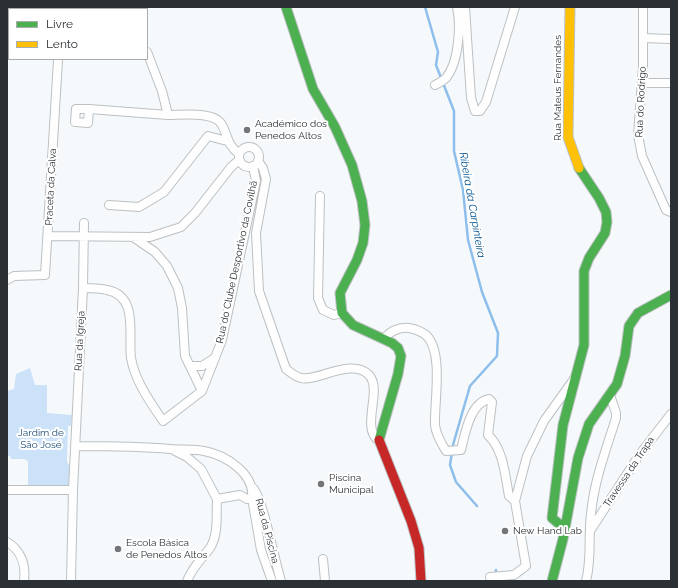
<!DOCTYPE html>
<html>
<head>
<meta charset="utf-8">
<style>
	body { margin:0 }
	#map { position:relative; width:678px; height:588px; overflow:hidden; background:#f6f9fb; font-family:Raleway,sans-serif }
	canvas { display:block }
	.frame { position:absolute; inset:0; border:8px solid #2b3034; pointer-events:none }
	.legend { position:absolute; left:8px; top:8px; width:140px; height:52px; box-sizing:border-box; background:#fff; border:1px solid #aaacae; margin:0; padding:5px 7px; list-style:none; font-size:12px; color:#2b3034 }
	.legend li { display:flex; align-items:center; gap:8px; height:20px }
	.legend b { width:20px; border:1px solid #aaacae }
</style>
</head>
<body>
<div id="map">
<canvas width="678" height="588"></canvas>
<div class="frame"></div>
<ul class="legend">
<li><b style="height:5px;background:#4caf50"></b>Livre</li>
<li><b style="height:5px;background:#ffc107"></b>Lento</li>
</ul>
</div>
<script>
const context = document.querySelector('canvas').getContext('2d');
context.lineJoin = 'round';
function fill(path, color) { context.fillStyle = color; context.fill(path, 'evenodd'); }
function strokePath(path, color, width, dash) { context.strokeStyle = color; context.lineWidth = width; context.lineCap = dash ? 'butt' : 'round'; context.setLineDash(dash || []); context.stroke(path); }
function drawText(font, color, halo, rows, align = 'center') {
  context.font = font + ' Raleway,sans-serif'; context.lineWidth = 4; context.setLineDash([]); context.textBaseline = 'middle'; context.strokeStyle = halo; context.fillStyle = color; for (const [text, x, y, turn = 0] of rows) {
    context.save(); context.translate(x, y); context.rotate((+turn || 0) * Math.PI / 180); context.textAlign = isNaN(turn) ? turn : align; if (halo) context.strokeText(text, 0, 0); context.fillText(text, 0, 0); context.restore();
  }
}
const green = new Path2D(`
	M30,368L35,385H47V413L72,415L71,426H68L67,462L71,468V485H28V461L24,459H11L10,456H7V391L14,389L16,374Z`);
const stream = new Path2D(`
	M425,7L438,52L436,65L454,111V151L463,190L468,240L482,292L498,333L497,356L470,386L453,445L450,465L456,482L477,506
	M495,581L496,570`);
const street = new Path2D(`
	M107,7L110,9
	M465,7L471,98L475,111H480L486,102L515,7
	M643,7V67L638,135L642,156L666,210L671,212
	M643,38L671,39
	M147,52L162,91L168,115C182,115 215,111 222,125C229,138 226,143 239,154
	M643,83H671
	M435,85C439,83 443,81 446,78C459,62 461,26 457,7
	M89,109L88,123L75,122L76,109H89L168,115
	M239 157a10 10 0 1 1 20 0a10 10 0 1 1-20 0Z
	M258,161L263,168L266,179L256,233L259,291L286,369C290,372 295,377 301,378C317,382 352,357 369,375C383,390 360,428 379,441
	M320,196L318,298L323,310L334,315L342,313
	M109,205L139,207L164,192L208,136L227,141
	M48,236L150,237L181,227L195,213L231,167L239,160
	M7,280L14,276L45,275L58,60
	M83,288C91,288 99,288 107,290C139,296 128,335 131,358C135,381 150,402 163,421L202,391L185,356L182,308L178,288L167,266L155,252L133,237
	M384,338C391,331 399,327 409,328C414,329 422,332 426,335C444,352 434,402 435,425C436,434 441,443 446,451L461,450C465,434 470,403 489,399L492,402L488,435C504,450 505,476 509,496L515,501L527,456L544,421L574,379
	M190,366H202L215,358
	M202,391L222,340L256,181L253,166
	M75,446C106,446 138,446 170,449C181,450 193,449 204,451C226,455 255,474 252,498L261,550L272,581
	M175,451L187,457L201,469L217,499
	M253,488C263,499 275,562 281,581
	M7,490H73L71,581
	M73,490L83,288L84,223
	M217,499L240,495L247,499L252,498
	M590,531L640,454L671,414
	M7,542C21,550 26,565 24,581
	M323,559L325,581
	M490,577L514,575L526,566L515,501
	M187,581C193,566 201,560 210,548C219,534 216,514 217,499
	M586,581C592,558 588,537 591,514C594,481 606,450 616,418V413L610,395`);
const fast = new Path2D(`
	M286,7L313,89L335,127L352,165L362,201L365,225L363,243L357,260L340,293L342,313L353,325L392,343L398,348L401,356L398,374L379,440
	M564,528L552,518L563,425L584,345V271L589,258L605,233L607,222L606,212L599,198L579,168
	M552,581L563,539L578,458L589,424L617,384L625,356L629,326L638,313L671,295`);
const slow = new Path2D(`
	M570,7L568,137L579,168`);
const jam = new Path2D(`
	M379,440L411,521L419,548L421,581`);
const markers = [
	[247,130,4,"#72767a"],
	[321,484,4,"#72767a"],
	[505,531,4,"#72767a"],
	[118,549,4,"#72767a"]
];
const streetNames = [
	["Rua Mateus Fernandes",558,88,-90],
	["Rua do Rodrigo",641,102,-87],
	["Praceta da Calva",51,187,-87],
	["Rua do Clube Desportivo da Covilhã",237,262,-78],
	["Rua da Igreja",80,341,-87],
	["Travessa da Trapa",629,472,-56],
	["Rua da Piscina",267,531,75]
];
const poiNames = [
	["Académico dos",255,124],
	["Penedos Altos",255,136],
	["Piscina",329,478],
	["Municipal",329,490],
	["New Hand Lab",513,531],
	["Escola Básica",126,543],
	["de Penedos Altos",126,555]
];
const parkNames = [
	["Jardim de",41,433],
	["São José",41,445]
];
const waterNames = [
	["Ribeira da Carpinteira",472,205,80]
];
fill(green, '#cce2f9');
strokePath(stream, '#8dbeec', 2.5);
strokePath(street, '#bcc0c3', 10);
strokePath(fast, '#bcc0c3', 11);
strokePath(slow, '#bcc0c3', 11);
strokePath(jam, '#bcc0c3', 11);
strokePath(street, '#fefefe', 8);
strokePath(fast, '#4caf50', 9);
strokePath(slow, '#ffc107', 9);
strokePath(jam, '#c62828', 9);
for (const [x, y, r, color] of markers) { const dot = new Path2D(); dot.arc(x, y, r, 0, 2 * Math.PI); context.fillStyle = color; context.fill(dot); strokePath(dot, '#fff', 1.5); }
drawText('10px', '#2b3034', '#fff', streetNames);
drawText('10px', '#2b3034', '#fff', poiNames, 'left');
drawText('10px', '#1a4a75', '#fff', parkNames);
drawText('italic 11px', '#095792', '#fff', waterNames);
</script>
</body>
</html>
